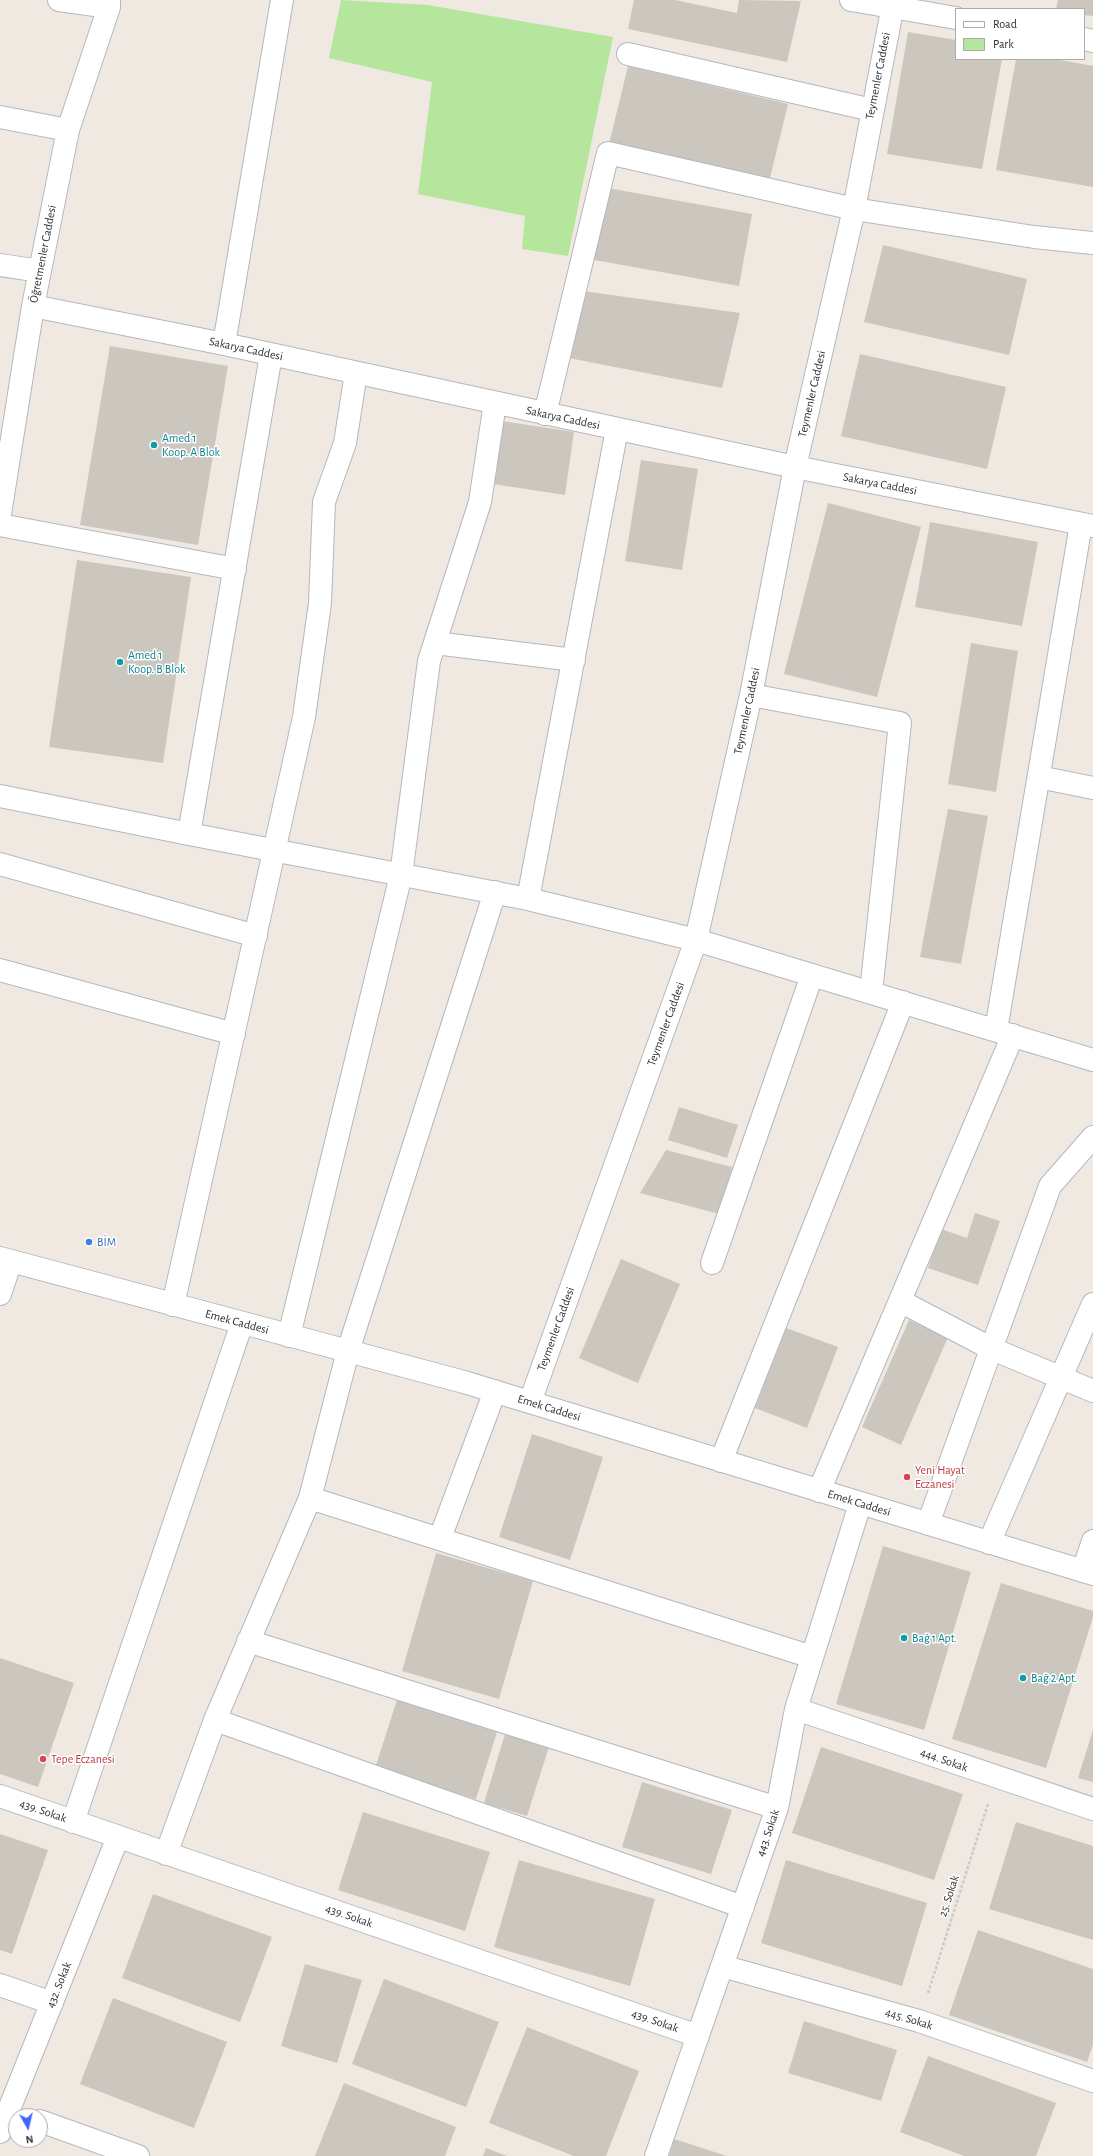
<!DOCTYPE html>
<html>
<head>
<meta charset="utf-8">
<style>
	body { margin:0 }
	#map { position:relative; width:1093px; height:2156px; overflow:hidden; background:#efe9e1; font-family:"Alegreya Sans",sans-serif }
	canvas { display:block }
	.legend { position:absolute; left:955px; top:8px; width:130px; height:52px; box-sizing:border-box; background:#fff; border:1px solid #ababab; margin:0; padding:5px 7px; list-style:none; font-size:12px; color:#2e2e2e }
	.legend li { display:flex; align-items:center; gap:8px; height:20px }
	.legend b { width:20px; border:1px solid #ababab }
	.north { position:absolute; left:8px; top:2108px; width:40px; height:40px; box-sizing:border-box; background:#fff; border:1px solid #ababab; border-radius:50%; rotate:172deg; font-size:11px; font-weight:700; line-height:16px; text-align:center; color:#2e2e2e }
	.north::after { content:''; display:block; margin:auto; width:14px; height:18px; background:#4264fb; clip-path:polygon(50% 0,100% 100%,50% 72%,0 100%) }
</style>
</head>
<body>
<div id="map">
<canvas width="1093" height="2156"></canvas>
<ul class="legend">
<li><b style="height:5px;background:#fff"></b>Road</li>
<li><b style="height:11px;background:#b6e59e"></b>Park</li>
</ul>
<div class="north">N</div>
</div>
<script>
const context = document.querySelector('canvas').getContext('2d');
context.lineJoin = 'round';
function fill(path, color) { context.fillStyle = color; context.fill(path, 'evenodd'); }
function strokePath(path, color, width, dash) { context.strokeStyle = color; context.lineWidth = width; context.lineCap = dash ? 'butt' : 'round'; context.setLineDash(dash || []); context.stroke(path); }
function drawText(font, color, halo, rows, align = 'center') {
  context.font = font + ' "Alegreya Sans",sans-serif'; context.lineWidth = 3; context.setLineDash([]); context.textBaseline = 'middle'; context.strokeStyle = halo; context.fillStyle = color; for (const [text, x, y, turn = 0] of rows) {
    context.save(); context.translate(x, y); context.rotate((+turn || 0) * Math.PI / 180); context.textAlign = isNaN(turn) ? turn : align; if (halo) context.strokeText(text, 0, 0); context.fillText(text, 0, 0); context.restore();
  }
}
const green = new Path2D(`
	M341,0L428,5L613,37L568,256L522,249L525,216L418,194L432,82L329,58Z`);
const building = new Path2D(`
	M634,0H675L737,13L739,0L801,1L787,62L628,29Z
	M1058,0H1093V16L1084,15V9H1056Z
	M908,32L956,40V59H1002L982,169L887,154Z
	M1016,59H1055L1093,66V187L996,170Z
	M628,66L788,104L769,182L609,144Z
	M602,187L752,214L739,286L589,259Z
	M883,245L1027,279L1009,355L864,322Z
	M583,291L740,313L722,388L569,358Z
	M110,346L228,366L198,545L80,525Z
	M860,354L1006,387L987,469L841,436Z
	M502,421L574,432L565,495L493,484Z
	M641,460L698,469L682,570L625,561Z
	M828,503L921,527L877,697L784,674Z
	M930,522L1038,542L1022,626L915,607Z
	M77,560L191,577L163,763L49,747Z
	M971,643L1018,651L996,792L948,784Z
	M948,809L988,816L961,964L920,957Z
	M679,1107L738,1125L727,1158L668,1140Z
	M666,1150L732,1167L719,1214L640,1193Z
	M975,1213L1000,1221L978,1285L928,1268L941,1229L967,1238Z
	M621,1259L680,1284L638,1383L579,1358Z
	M909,1320L948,1337L901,1445L862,1427Z
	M786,1328L838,1347L807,1428L755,1408Z
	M532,1434L603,1457L570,1560L499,1537Z
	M883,1546L971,1572L924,1730L836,1704Z
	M436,1553L533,1581L499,1699L402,1671Z
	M1001,1583L1093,1611V1617L1046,1768L952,1739Z
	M0,1658L74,1683L38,1787L0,1774Z
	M397,1700L497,1732L476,1799L375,1768Z
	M1093,1730V1782L1078,1778Z
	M505,1734L549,1747L527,1816L484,1803Z
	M821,1747L963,1794L934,1880L792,1833Z
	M642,1782L732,1810L711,1874L622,1847Z
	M363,1812L490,1852L465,1931L338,1890Z
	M1016,1822L1093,1846V1940L989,1909Z
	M0,1834L48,1850L12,1954L0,1950Z
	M519,1860L655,1899L630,1986L494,1947Z
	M786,1860L927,1903L902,1986L761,1943Z
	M153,1894L272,1937L240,2022L122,1978Z
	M978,1930L1093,1969V2045L1087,2062L949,2015Z
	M305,1964L362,1980L337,2063L281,2046Z
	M384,1979L499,2022L466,2107L352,2064Z
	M113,1998L227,2042L194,2128L80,2084Z
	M804,2021L897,2050L881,2101L788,2073Z
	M527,2027L639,2071L606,2156H574L489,2123Z
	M928,2056L1056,2103L1036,2156H964L900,2132Z
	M344,2083L456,2127L445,2156H315Z
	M674,2139L727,2156H669Z
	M486,2148L507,2156H483Z`);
const path = new Path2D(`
	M928,1993L988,1804`);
const minor = new Path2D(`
	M59,0L109,7
	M851,0L956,18
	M1084,39L1093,41
	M628,54L872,110
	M0,117L68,130
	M0,265L40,271
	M33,306L224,344L795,467L1093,526
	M224,344L282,0
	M545,414L608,153L854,209L1034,237L1093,243
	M0,514L33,306L68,130L109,7V0
	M0,525L235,569
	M435,643L574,660
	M751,695L900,723L871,992
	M1039,777L1093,788
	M0,796L189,834L528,899L696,940L1093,1060
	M189,834L271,355
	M0,864L256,936
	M528,899L617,429
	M0,970L234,1034
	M996,1030L1081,524
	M0,1258L464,1382L1093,1574
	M712,1263L812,975
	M0,1294L11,1261
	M900,1301L990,1348L1093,1391
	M173,1305L304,717L320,603L324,502L345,443L356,373
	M289,1336L401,875L429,661L480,502L495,403
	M530,1402L696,940L751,695L795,467L854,209L894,0
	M721,1461L903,1002
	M819,1491L1013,1035
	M310,1498L812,1657
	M928,1524L1050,1186L1093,1137
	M440,1538L495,1391
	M989,1543L1093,1304
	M1083,1571L1093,1541
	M248,1641L777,1808
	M796,1709L1093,1809
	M215,1720L310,1498L348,1351L495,892
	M0,1796L698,2036
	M73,1822L242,1323
	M166,1854L215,1720L743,1907
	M722,1966L919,2021L1093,2081
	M0,1985L52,2003
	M40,2121L138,2156
	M0,2132L118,1837
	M656,2156L777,1808L796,1709L860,1504`);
const markers = [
	[154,445,4,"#0f9aa8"],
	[120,662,4,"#0f9aa8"],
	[89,1242,4,"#3f7fe0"],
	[907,1477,4,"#e0444e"],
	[904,1638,4,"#0f9aa8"],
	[1023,1678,4,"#0f9aa8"],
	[43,1759,4,"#e0444e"]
];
const streetNames = [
	["Teymenler Caddesi",878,76,-79],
	["Öğretmenler Caddesi",43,254,-79],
	["Sakarya Caddesi",246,349,12],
	["Teymenler Caddesi",812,394,-77],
	["Sakarya Caddesi",563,418,12],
	["Sakarya Caddesi",880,484,11],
	["Teymenler Caddesi",747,711,-78],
	["Teymenler Caddesi",666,1024,-70],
	["Emek Caddesi",237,1322,15],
	["Teymenler Caddesi",556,1329,-70],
	["Emek Caddesi",549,1408,17],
	["Emek Caddesi",859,1503,17],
	["444. Sokak",944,1760,19],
	["439. Sokak",43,1811,19],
	["443. Sokak",768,1833,-71],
	["25. Sokak",949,1896,-72],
	["439. Sokak",349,1916,19],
	["432. Sokak",59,1985,-68],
	["445. Sokak",909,2019,17],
	["439. Sokak",655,2021,19]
];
const cultureNames = [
	["Amed 1",162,438],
	["Koop. A Blok",162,452],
	["Amed 1",128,655],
	["Koop. B Blok",128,669],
	["Bağ 1 Apt.",912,1638],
	["Bağ 2 Apt.",1031,1678]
];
const shopNames = [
	["BİM",97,1242]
];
const healthNames = [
	["Yeni Hayat",915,1470],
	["Eczanesi",915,1484],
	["Tepe Eczanesi",51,1759]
];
fill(green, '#b6e59e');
fill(building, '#cbc7bf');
strokePath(minor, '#b4b7c1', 24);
strokePath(path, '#c9c9c9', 2.5, [3, 2]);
strokePath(minor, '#fff', 22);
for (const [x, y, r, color] of markers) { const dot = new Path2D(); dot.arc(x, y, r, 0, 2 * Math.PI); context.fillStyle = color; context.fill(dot); strokePath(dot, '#fff', 1.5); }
drawText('12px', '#2e2e2e', '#fff', streetNames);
drawText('12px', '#0d838f', '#fff', cultureNames, 'left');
drawText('12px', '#366cbe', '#fff', shopNames, 'left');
drawText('12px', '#be3a42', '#fff', healthNames, 'left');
</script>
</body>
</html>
